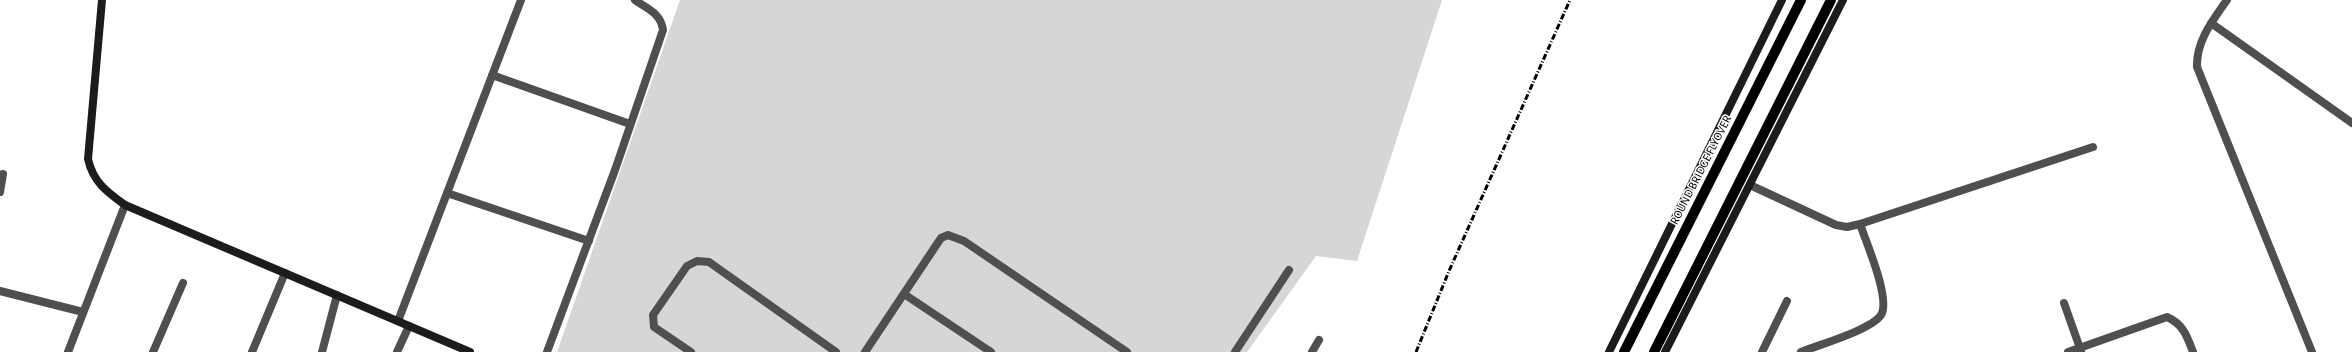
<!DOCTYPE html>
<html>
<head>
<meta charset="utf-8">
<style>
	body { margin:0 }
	canvas { display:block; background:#fff }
</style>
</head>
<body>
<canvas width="2352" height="352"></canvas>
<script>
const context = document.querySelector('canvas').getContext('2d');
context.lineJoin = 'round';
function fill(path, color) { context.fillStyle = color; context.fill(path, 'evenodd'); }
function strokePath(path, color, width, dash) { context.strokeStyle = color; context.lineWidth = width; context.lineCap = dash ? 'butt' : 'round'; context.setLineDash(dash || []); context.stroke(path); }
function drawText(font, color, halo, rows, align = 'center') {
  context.font = font + ' "Alegreya Sans",sans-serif'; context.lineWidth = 3; context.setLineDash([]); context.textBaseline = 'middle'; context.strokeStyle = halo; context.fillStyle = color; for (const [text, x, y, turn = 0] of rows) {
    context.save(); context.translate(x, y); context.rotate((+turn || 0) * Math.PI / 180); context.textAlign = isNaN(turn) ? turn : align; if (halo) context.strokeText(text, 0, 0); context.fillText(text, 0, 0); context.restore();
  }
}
const green = new Path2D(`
	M680,0H1442L1357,261L1316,256L1247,352H557Z`);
const street = new Path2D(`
	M2227,0C2213,20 2196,41 2197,67L2312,352
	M2211,23L2352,123
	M492,75L630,124
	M1750,185L1836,225L1847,227L1860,224
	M0,192L3,174
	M447,193L589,241
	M0,291L83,312
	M904,294L991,352
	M2064,303L2081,351
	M398,321L521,0
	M68,352L125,205
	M153,352L183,283
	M252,352L285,273
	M322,352L337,295
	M397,352L409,326
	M547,352L615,170L663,30C661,13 647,9 635,0
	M691,352L654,327L653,315L687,266L697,261L709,262L836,352
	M865,352L941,238L948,235L964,241L1127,352
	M1235,352L1289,270
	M1312,352L1319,340
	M1762,352L1787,301
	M1801,352C1818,345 1871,330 1881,315C1891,299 1866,242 1860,224L2093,147
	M2068,352L2167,317C2183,324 2187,336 2193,352`);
const secondary = new Path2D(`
	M102,0L88,159C93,182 107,192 125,205L470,352
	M1609,352L1782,0
	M1665,352L1843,0`);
const primary = new Path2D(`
	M1624,352L1801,0
	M1654,352L1831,0`);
const rail = new Path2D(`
	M1416,352L1449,271L1570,0`);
const streetNames = [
	["ROUND BRIDGE FLYOVER",1701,170,-63]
];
fill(green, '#d6d6d6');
strokePath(street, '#4f4f4f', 8);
strokePath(secondary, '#1c1c1c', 8);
strokePath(primary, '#000', 10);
strokePath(rail, '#000', 3, [6, 2, 1, 2]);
drawText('12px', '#000', '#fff', streetNames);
</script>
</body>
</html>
